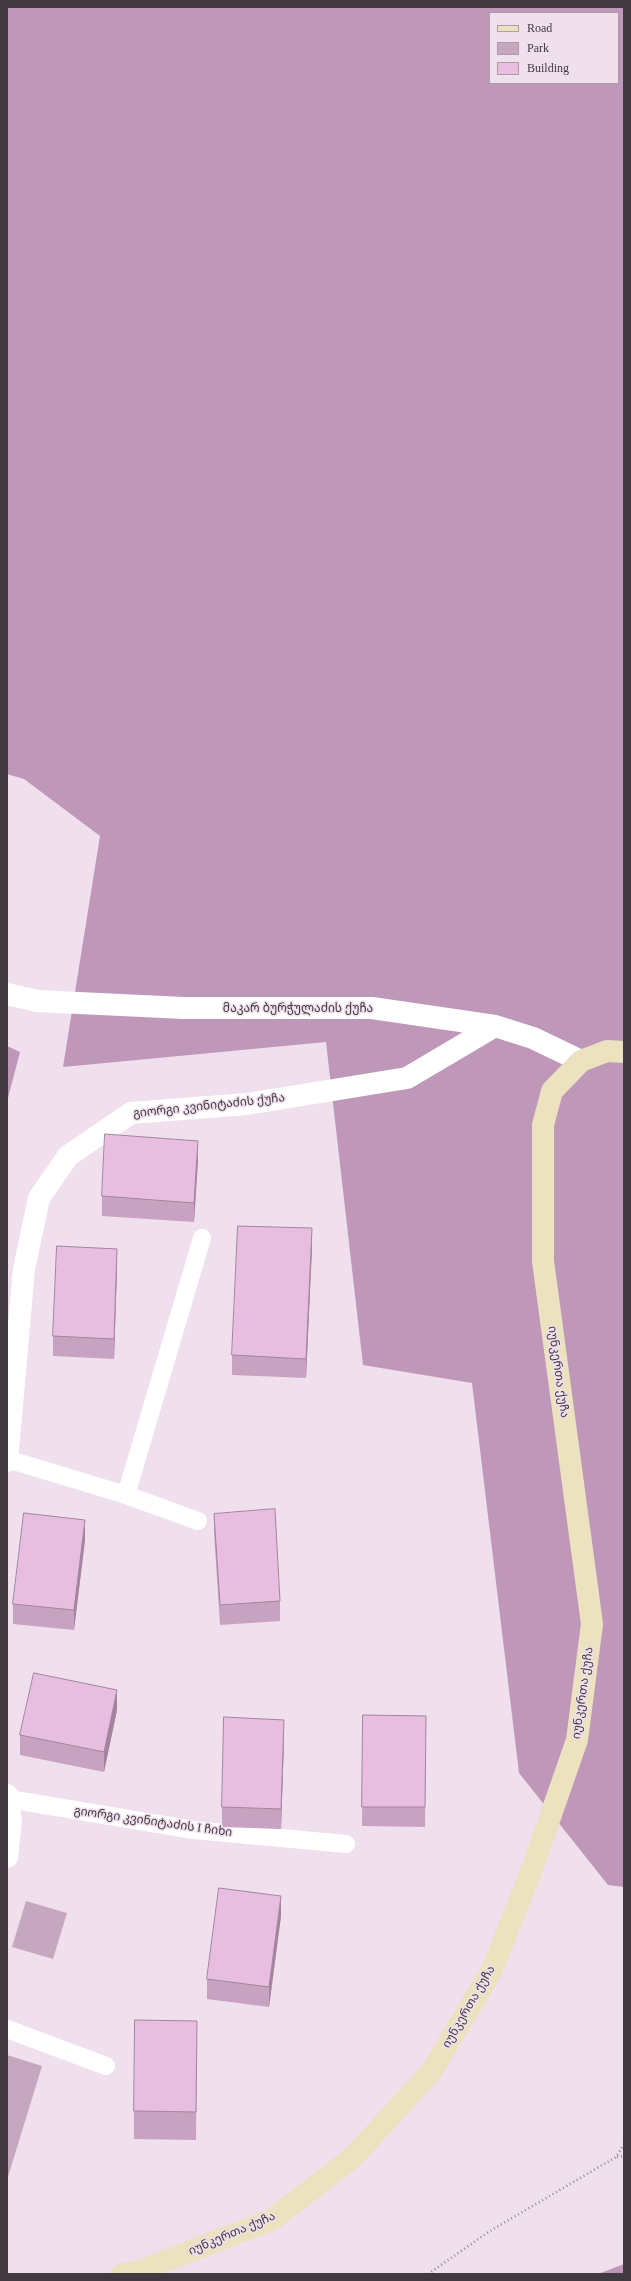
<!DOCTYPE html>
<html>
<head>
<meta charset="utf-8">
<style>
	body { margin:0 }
	#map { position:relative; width:631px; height:2281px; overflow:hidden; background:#f0dfec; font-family:"Times New Roman",serif }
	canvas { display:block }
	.frame { position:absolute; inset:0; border:8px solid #413a40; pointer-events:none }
	.legend { position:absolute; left:489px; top:12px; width:130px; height:72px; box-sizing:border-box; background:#f0dfec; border:1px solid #aa9da7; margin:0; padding:5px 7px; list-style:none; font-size:12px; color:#413a40 }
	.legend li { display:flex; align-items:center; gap:8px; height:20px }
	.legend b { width:20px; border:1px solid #aa9da7 }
</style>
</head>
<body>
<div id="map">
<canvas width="631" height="2281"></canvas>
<div class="frame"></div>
<ul class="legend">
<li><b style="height:5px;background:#ece2c0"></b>Road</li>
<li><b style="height:11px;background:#c6a7c0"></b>Park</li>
<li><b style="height:11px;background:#e8bee0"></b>Building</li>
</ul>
</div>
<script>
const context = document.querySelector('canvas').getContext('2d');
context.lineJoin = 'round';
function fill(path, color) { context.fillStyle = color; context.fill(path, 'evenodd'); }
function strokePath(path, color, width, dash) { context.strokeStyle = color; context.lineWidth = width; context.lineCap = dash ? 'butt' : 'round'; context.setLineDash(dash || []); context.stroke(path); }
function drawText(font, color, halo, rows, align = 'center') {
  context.font = font + ' "Times New Roman","Noto Sans Georgian",serif'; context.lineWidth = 3; context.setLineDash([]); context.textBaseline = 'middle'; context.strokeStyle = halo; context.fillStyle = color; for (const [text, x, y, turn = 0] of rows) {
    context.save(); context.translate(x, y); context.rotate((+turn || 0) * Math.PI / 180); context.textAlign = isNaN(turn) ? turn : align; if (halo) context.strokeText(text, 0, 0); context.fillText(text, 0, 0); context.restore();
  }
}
const green = new Path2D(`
	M26,1901L67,1913L53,1959L12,1947Z
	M7,2055L42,2066L7,2180Z`);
const forest = new Path2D(`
	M7,7H624V1887L608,1885L519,1773L472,1383L363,1365L326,1042L63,1067L100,836L24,779L7,774ZM490,13H618V83H490Z
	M7,1046L20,1052L7,1102Z
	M624,2264V2274H598Z`);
const path = new Path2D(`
	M617,2157L624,2156
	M428,2274L490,2231L616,2157L624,2144`);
const service = new Path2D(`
	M7,1459L126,1495L198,1521
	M126,1495L202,1238
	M9,1799L194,1830L346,1844
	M7,2029L106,2066`);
const minor = new Path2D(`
	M7,994L37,1001L184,1008H372L495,1026L533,1038L581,1061
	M7,1461L24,1269L39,1198L68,1156L131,1113L247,1104L407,1078L495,1026
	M7,1795L11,1820L7,1857`);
const secondary = new Path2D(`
	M122,2274L140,2271L273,2219L352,2158L431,2072L492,1970L532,1869L577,1740L592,1624L543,1261V1125L552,1091L581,1061L607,1051L624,1052`);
const wall = new Path2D(`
	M198,1160L194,1222L102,1216V1196Z
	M312,1248L306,1378L232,1375V1355Z
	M117,1268L114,1359L53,1356V1336Z
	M214,1514L280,1601V1621L220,1625L214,1533Z
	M85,1540L74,1630L13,1624V1604Z
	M117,1710L104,1772L20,1755V1735Z
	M363,1715L426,1716L425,1827L362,1826Z
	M284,1740L281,1829L222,1827V1807Z
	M281,1916L269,2007L207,1999V1979Z
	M197,2049L196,2140L134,2139V2111Z`);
const shadedWall = new Path2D(`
	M198,1141V1160L194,1222V1203Z
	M312,1228V1248L306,1378V1359Z
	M117,1249V1268L114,1359V1339Z
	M85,1520V1540L74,1630V1610Z
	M117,1690V1710L104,1772V1752Z
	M284,1720V1740L281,1829V1809Z
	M281,1896V1916L269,2007V1987Z`);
const building = new Path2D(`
	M105,1134L198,1141L194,1203L102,1196Z
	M238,1226L312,1228L306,1359L232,1355Z
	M57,1246L117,1249L114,1339L53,1336Z
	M275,1509L280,1601L220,1605L214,1514Z
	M24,1513L85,1520L74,1610L13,1604Z
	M34,1673L117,1690L104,1752L20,1735Z
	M363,1715L426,1716L425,1807H362Z
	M224,1717L284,1720L281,1809L222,1807Z
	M219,1888L281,1896L269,1987L207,1979Z
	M135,2020L197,2021L196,2112L134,2111Z`);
const streetNames = [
	["მაკარ ბურჭულაძის ქუჩა",298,1009],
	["გიორგი კვინიტაძის ქუჩა",209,1106,-6],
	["იუნკერთა ქუჩა",558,1372,82],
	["იუნკერთა ქუჩა",583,1693,-82],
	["გიორგი კვინიტაძის I ჩიხი",153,1822,8],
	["იუნკერთა ქუჩა",469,2007,-60],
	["იუნკერთა ქუჩა",232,2234,-23]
];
fill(green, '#c6a7c0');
fill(forest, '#bf97b8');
strokePath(path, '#938791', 2.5, [1, 3]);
strokePath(service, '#fff', 18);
strokePath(minor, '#fff', 22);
strokePath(secondary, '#ece2c0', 22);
fill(wall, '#c8a3c1');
fill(shadedWall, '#a2859d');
fill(building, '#e8bee0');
strokePath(building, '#a2859d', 1);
drawText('12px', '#413a40', '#f0dfec', streetNames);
</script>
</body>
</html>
